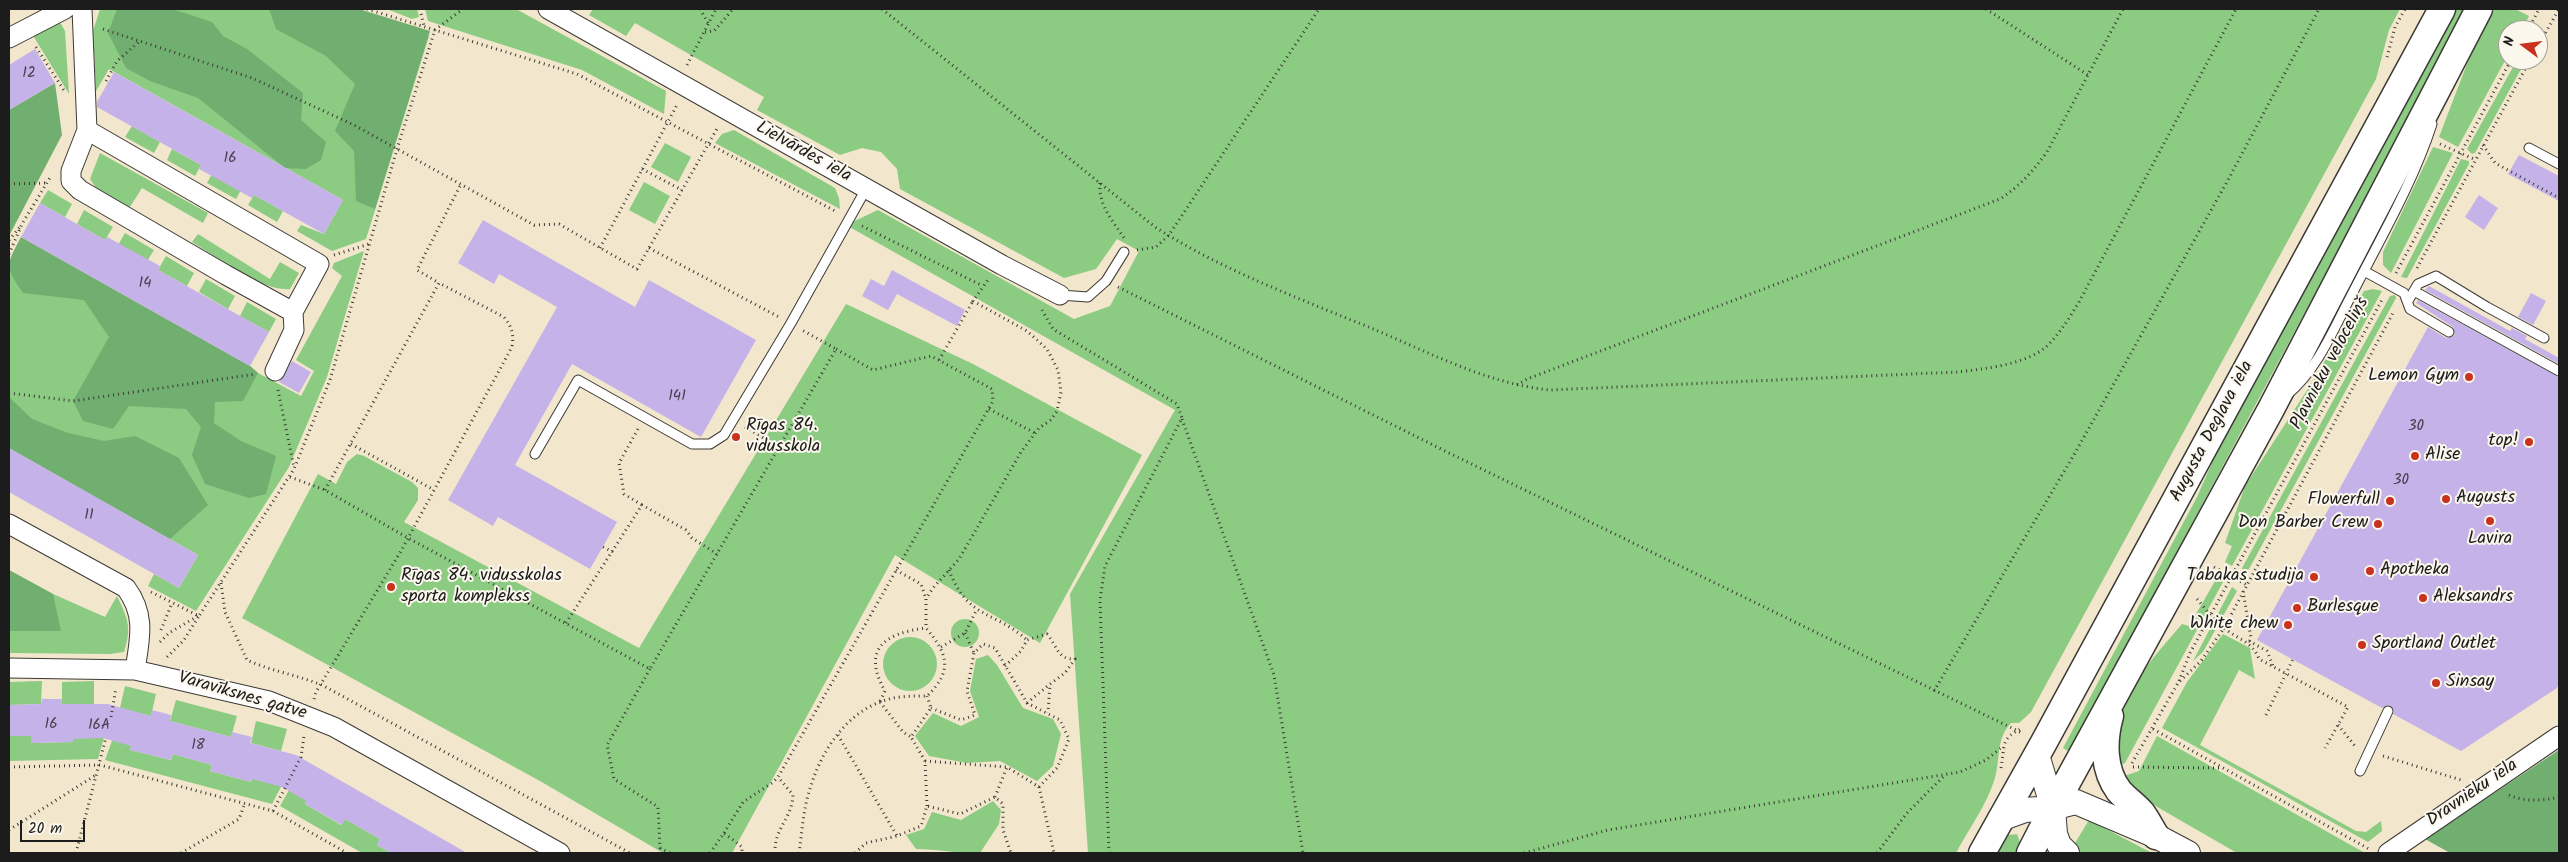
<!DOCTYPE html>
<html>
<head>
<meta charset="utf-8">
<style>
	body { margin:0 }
	#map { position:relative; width:2568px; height:862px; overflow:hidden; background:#f2e6cc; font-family:Kalam,sans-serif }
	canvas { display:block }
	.frame { position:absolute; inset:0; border:10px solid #1c1c1c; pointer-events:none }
	.north { position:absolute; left:2498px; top:20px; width:50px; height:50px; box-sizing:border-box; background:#fbf7ec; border:1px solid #a29f99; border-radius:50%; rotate:285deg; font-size:14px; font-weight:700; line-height:20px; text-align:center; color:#1c1c1c }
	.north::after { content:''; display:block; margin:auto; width:18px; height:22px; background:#c8321e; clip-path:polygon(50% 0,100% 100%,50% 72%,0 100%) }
	.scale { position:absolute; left:20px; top:820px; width:65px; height:22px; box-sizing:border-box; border:2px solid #1c1c1c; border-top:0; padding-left:6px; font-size:15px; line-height:18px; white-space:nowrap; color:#1c1c1c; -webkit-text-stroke:4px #fbf7ec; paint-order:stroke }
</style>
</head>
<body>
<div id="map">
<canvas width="2568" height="862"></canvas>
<div class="frame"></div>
<div class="north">N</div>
<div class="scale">20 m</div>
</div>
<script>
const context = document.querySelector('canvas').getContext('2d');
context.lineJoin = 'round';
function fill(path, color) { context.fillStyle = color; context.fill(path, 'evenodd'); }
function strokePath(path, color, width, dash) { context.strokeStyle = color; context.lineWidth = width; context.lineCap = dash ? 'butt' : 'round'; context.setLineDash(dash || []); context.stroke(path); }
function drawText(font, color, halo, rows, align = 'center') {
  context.font = font + ' Kalam,sans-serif'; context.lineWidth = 4; context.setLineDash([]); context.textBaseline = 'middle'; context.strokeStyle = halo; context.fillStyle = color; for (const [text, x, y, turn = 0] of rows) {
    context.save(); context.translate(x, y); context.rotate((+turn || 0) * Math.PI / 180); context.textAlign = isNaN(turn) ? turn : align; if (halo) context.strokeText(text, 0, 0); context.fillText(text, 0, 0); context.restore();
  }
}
const green = new Path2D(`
	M100,9H346L429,36L366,239L332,251L297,231L301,225L324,234L343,200L109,69L96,91L93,31Z
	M387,9H417L419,17L412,19Z
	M425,9H516L666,91L664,114L582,70L428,21Z
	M593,9H2400L2389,30L2376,79L2031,712L2019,723H2011C1995,740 2001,760 1994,781C1986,806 1968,830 1956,853H1088L1070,594L1175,410L846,225L878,210L1074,319L1110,306L1139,251L1117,239L1096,269L1064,278L900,189L897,169L881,152L862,148L840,155L757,110L764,97L635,23L626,36L589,15Z
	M2455,9H2467L2070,752L2063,748L2197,497L2234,412Z
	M2495,9H2515L2529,16L2522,30H2508V55L2458,147L2439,137L2475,43Z
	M57,22L61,24L65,31L69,94L32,34Z
	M2517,60H2526L2475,153L2472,154L2467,149Z
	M132,126L160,142L154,153L125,137Z
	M734,130L835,188L839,198L840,209L715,143L722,134Z
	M665,143L691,157L678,182L651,167Z
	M2433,147L2453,153L2391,273L2383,265V252Z
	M172,149L201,165L195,176L167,160Z
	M100,153L208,213L203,223L142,188L128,210L98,191L90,179Z
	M2461,159L2469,161V164L2407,278L2401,277Z
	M213,172L242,188L236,199L207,183Z
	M644,182L670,196L655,224L629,210Z
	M48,190L72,204L65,217L40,203Z
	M254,195L283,211L277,222L248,205Z
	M84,210L113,227L105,240L77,224Z
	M125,233L154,250L146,263L117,247Z
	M198,234L270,279L280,262L299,273L290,289C262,292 217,257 192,242Z
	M364,251L327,377L289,467L196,611L148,586L154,574L179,588L198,555L9,448V268L250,366L258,373L301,396L314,371L296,360L342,276L332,268L334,263Z
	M166,256L194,273L187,286L158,270Z
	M206,279L235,296L228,309L199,292Z
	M2373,289L2382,291L2232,566L2225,562L2232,546L2225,543L2245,486L2315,378L2364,291Z
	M2395,295L2396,298L2249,569L2244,571L2242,568L2390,296Z
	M247,302L276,319L269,332L240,316Z
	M846,304L973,364L1142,455L1040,643L895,555L732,853H663L540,781L242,618L318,474L336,484L347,462L357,454L364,456L412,482L418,488V500L404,522L639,648Z
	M9,570L53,594L105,617L117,596C128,619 132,627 124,652L110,654L9,653Z
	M2218,576L2224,580L2125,763L2115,768C2116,753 2115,736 2118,721C2128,684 2158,652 2182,624L2189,626Z
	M2232,587L2237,591L2203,652L2193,661Z
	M951 633a14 14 0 1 1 28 0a14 14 0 1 1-28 0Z
	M2223,634L2250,648L2255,679L2239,670L2200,745L2356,831L2366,832L2381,821L2382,831L2368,842L2162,728L2187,682Z
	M883 664a27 27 0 1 1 54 0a27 27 0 1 1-54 0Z
	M988,655L997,665L1023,708L1053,719L1061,734L1053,766L1037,781L1000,761L967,763L929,756L915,736L933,713L961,726L979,717L970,691L976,659Z
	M42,681L41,704L9,705V682Z
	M94,681V704H62V682Z
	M125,686L156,694L151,716L120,708Z
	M176,700L237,716L231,737L170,721Z
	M256,721L287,729L281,751L251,743Z
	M9,736H31V743L73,742V736L104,737L98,759L9,761Z
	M2157,736L2365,853H2237L2159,808L2135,792L2121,777L2139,771Z
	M113,738L132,743L130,750L171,760L173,754L212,765L210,771L251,782L253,776L282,785L272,804L105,760Z
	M289,790L308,798L305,804L341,825L345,819L380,839L377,845L391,853H362L280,806Z
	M993,801L1001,810L999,824L980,853C958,854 938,849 916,849L906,835L924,829L932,812L961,820Z
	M2089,820L2152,853H2080L2072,848Z
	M2017,834L2021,845L2016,853H1994L2008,835Z`);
const forest = new Path2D(`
	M117,9H172L212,22L223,36L247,49L303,93L301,120L326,142L321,160L306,169L285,168L198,98L150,81L126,68L108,33Z
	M269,9H359L430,31L375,209L356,201L354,151L335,131L355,84L326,56L276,29Z
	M55,83L62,135L9,236V110Z
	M21,237L250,366L258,373L243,401L215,402L214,423L241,441L276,456L266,494L249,498L205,484L192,455L201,427L186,409L129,406L113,429L83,421L73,401L109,337L84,300L23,293C4,265 6,266 21,237Z
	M9,397L32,419L68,433L104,441L135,436L179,458L208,505L170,539L9,448Z
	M9,570L53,594L61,631H9Z
	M2559,750V853H2450L2425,839Z`);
const building = new Path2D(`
	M35,49L55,83L9,110V65Z
	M114,72L343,200L324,234L254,195L252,198L199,169L201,165L97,107V102Z
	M2519,155L2559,176V201L2508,174Z
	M2479,195L2498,208L2484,230L2465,217Z
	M40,203L105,240L107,237L160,266L158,270L269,332L250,366L21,237Z
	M483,220L635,307L649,280L756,340L701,437L572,364L515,465L617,522L590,569L498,517L493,526L448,500L557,307L499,274L494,284L458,263Z
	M892,270L965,310L957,326L897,294L888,310L862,296L871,279L884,286Z
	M2429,286L2510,331L2512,328L2527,336L2525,339L2559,358V364L2425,290Z
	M2531,293L2546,301L2533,325L2518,317Z
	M2418,300L2559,377V683L2557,688L2461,751L2393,714L2394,710L2391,706L2387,705L2382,708L2257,640L2428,327L2446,338L2455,335L2453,327L2416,303Z
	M292,361L311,372L299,393L279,382Z
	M9,448L198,555L179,588L9,492Z
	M42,699H62V704H108L151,716L152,710L171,715L170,721L231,737L232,732L252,737L250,743L296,755L467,853H391L377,845L380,839L345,819L342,825L305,804L306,801L282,787L252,779L251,782L210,771L212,765L173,754L171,760L130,750L131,746L103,738L73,739V742L31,743V736H9V705L41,704Z`);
const path = new Path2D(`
	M367,9L577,74L837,212
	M420,9L424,26
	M700,9L708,23
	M882,9L1155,227C1222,270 1298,298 1371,328C1428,352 1488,384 1550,390L1957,372C1983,369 2026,365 2047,346C2060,333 2070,317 2079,302L2236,9
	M1986,9L2088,75
	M103,29L252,78L354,125L534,225L559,224L637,269L718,127
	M2528,30L2539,9
	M705,32L714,31L733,9
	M2538,46L2559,9
	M36,47L65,92
	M2387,57L2395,27L2405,9
	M687,65L716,9
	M106,81L117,61L140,41
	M2440,144L2476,160
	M2483,145L2495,163L2559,198
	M642,169L682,190
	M1100,183C1098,205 1113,221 1124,238
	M9,184L48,183
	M862,226L983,286
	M9,240L20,227
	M600,248L678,103
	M649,248L779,317
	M1137,250L1156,247L1169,235L1319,9
	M9,254L22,224L51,176
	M334,255L369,244
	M2417,268L2530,60
	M2396,273L2511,60
	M1118,287L1447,452L2022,733
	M1042,310L1053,329L1177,404L1182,418L1105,566L1100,600L1109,853
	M939,360L973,301
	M1517,385L1527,379L2000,199C2020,186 2033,171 2047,152L2123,9
	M278,390L294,467
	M9,393L73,401L256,374
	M989,409L1035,433
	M1182,419L1274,675L1303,853
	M745,427L779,447
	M638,429L619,463L624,494L642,505
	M351,444L434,490
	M290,477L325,490L408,538L650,669L836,349L802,330
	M325,490L439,283L417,270L461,184
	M603,547L613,552
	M2214,567L2247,585
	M896,570L921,584L926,599
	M949,570C968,620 994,610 1027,640
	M221,583L225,612L247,660C271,671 297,675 322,685L630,853
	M2243,591L2251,638L2248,644
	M151,592L199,616L294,469L330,380L397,149L435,30L463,9
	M2197,599C2205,608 2214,621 2224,628C2237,639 2252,641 2259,659L2348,707L2325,748
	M566,623L642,505L686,530L692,538L717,554
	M161,630L172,603
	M965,633L974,653
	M2249,641L2267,651L2273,666
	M160,642L169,633L198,616
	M941,647L965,633L977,609
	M167,657L184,640L199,616
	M1005,666L1021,651L1027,640L1047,634C1057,646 1058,660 1075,659L1065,673L1050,684L1048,713
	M650,669L607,745L614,779L658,807L660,848L659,853
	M2179,681L2190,653L2383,298
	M1934,691L2075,453L2228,180L2319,9
	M314,699L316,692L401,551L512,347C514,334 512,327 504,317L439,283
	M880,701L885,691C861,649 885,633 926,628
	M880,702L903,732L911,737
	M1027,703L1050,684
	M2266,715L2293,659
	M111,717L116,688
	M2338,725L2355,746
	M2153,729L2369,849
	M838,735L897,836L921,826L927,806L960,814L995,797L1003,804V830L1011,853
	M2383,756L2461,780
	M925,761L1007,767L1039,787L1057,768L1069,739L1060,720L1027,703L995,648L983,644L974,653L967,691L975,715L961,720L931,708
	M2132,763L2178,683L2201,661L2224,628L2394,311
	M9,767L100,765L273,811L347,853
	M2133,767L2222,768
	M2001,768C2005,746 2000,738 2023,728
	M1039,787L1054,853
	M2509,795C2525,802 2542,801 2559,797
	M995,797L1007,767
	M927,806L925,761L911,737L931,708L927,696
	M273,811L301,757L304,736
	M9,830L96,775
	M724,833L743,802L772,783L778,777L993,401L992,389L931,356L873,370L836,349
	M660,848L670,853
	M76,853L106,737
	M181,853L239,819L245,803
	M710,853L724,833L742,847V853
	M775,853C774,828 792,819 793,795L778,777
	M799,853C802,833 803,811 809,792C821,749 851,703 900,697C909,696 918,696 927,696C954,670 947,653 926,628V599L933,588L959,559L1021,452L1039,428L1051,420L1057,411L1061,392L1058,370L1047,349L1027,331L973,301L988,280
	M855,853L866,843L897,836
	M1524,853L1608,830L1960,772L1986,760L2002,747
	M1877,853L1907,813L1945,775`);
const service = new Path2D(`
	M2529,148L2559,164
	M2364,271L2404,293L2410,309L2449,332
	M2414,291L2559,371
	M1060,295L1088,297L1106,281L1124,252
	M2408,301L2418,284L2436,276L2487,307L2544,338
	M2288,394C2317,370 2333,330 2350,298C2378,243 2413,183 2432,124
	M535,454L578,380L692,444H710L724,435L791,323L866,189
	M2360,771L2388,711`);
const minor = new Path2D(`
	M82,9L87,130L71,171V181L80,190L226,275L293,312L319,264L87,130
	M548,9L1002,265L1060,295
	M9,38L65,9
	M275,371L294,330L293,312
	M9,524L126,588C146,615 140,638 135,670
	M9,668L135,670L269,701L334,727L560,853
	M2388,853L2559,736`);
const tertiary = new Path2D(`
	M2037,755L2053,808L2055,834L2059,845L2067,853
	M2000,819L2025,810L2053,808L2076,802L2156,836L2188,853`);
const secondary = new Path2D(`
	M2110,716C2103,741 2103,770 2119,791C2126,799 2135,805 2142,813C2147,820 2151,828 2156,836
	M1982,853L2043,744L2442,9
	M2030,853L2053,808L2271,409L2479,9`);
const markers = [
	[2469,377,5,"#c8321e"],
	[736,437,5,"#c8321e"],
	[2529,442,5,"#c8321e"],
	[2415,456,5,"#c8321e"],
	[2446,499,5,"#c8321e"],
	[2390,501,5,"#c8321e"],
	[2490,521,5,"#c8321e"],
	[2378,524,5,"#c8321e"],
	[2370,571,5,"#c8321e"],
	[2314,577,5,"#c8321e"],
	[391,587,5,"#c8321e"],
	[2423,598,5,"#c8321e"],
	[2297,608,5,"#c8321e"],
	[2288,625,5,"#c8321e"],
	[2362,645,5,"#c8321e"],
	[2436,683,5,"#c8321e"]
];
const numberNames = [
	["12",29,74],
	["16",230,159],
	["14",145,284],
	["141",677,397],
	["30",2416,427],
	["30",2401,481],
	["11",89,516],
	["16",51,725],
	["16A",99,726],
	["18",198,746]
];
const streetNames = [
	["Lielvārdes iela",803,153,29],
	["Pļavnieku veloceliņš",2331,364,-62],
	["Augusta Deglava iela",2213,432,-62],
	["Varavīksnes gatve",242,697,16],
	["Dravnieku iela",2473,794,-34]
];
const poiNames = [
	["Lemon Gym",2459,377,"right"],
	["Rīgas 84.",746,427],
	["vidusskola",746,448],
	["top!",2519,442,"right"],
	["Alise",2425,456],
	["Augusts",2456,499],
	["Flowerfull",2380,501,"right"],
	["Don Barber Crew",2368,524,"right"],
	["Lavira",2490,540,"center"],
	["Apotheka",2380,571],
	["Rīgas 84. vidusskolas",401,577],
	["sporta komplekss",401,598],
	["Tabakas studija",2304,577,"right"],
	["Aleksandrs",2433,598],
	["Burlesque",2307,608],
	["White chew",2278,625,"right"],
	["Sportland Outlet",2372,645],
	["Sinsay",2446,683]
];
fill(green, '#8bcb82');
fill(forest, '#70af70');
fill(building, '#c5b2e8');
strokePath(service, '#3c3a36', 11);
strokePath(minor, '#3c3a36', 21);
strokePath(tertiary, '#3c3a36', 26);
strokePath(secondary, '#3c3a36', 29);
strokePath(path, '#3c3a36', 3, [1, 4]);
strokePath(service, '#fff', 9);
strokePath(minor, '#fff', 19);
strokePath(tertiary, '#fff', 24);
strokePath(secondary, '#fff', 26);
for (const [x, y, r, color] of markers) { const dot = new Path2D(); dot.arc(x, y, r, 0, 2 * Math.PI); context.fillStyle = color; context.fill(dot); strokePath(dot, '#fbf7ec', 2); }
drawText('15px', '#46424f', null, numberNames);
drawText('18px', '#1c1c1c', '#fbf7ec', streetNames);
drawText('18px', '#1c1c1c', '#fbf7ec', poiNames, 'left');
</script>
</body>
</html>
